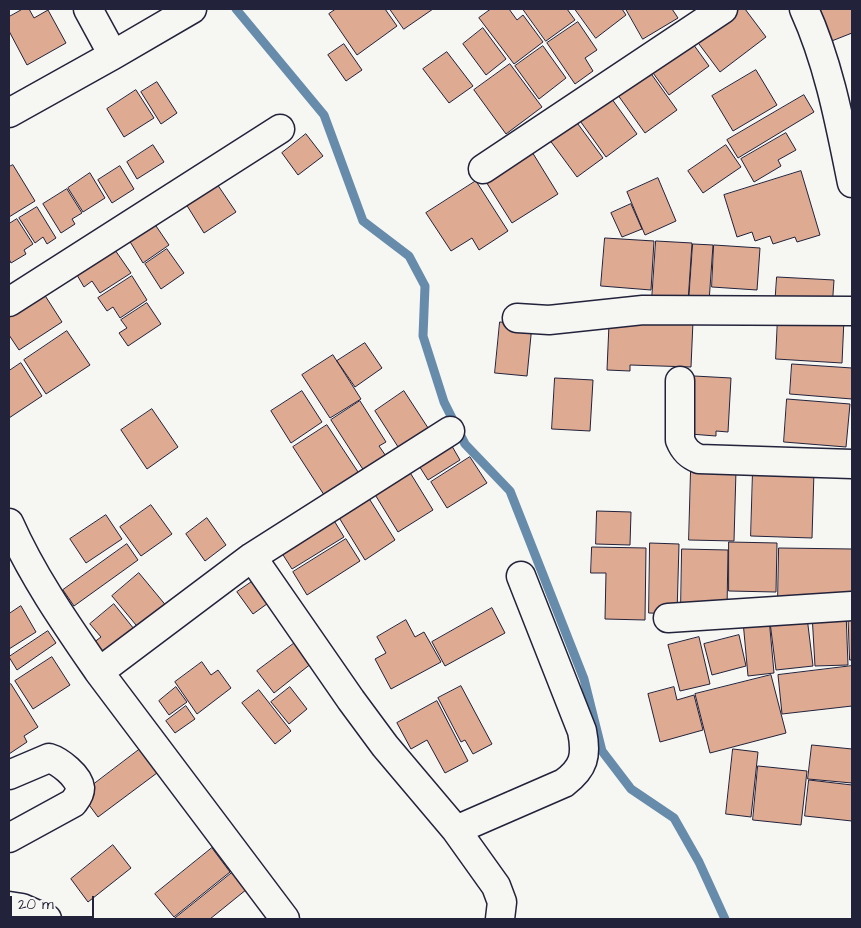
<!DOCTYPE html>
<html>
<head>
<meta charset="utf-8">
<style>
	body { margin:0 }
	#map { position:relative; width:861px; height:928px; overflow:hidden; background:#f6f6f2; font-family:"Architects Daughter",sans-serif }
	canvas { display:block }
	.frame { position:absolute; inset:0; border:10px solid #22223b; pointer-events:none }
	.scale { position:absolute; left:10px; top:896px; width:84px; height:22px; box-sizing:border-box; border:2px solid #22223b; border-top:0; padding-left:6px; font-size:15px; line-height:18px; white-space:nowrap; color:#22223b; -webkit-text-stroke:4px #f6f6f2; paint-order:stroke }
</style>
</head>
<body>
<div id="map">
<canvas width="861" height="928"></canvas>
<div class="frame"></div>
<div class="scale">20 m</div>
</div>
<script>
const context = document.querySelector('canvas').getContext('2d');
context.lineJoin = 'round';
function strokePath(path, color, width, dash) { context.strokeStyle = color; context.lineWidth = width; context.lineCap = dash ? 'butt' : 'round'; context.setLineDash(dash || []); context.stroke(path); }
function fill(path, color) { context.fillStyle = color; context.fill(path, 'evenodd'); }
const stream = new Path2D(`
	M236,9L324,115L363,221L409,256L425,286L423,336L444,402L465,444L510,491L584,679L602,751L631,789L674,818L699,862L725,919`);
const building = new Path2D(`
	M23,9H29L34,18L48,10L66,43L27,65L9,31V17Z
	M336,9H385L397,26L357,55L329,14Z
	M390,9H433L404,29Z
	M491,9H509L517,20L523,15L543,42L514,64L479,18Z
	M523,9H567L575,20L546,41Z
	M575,9H622L626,15L596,38Z
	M626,9H672L678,18L643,39Z
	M731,9H745L766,37L720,72L693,36Z
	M811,9H852V33L824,44Z
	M578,22L597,50L585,58L593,71L575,84L547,43Z
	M483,28L506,59L486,75L463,44Z
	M688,37L709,66L669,95L648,66Z
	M344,44L362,70L346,81L328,55Z
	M543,46L566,78L539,99L515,66Z
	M447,52L473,86L449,103L423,69Z
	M510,64L542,107L506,134L474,90Z
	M647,68L677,110L645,133L615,91Z
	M756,70L777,105L733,131L712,96Z
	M157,82L177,113L161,124L141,92Z
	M136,90L154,118L124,137L107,109Z
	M609,95L637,134L606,157L578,118Z
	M804,95L814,112L738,158L727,140Z
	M575,120L603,158L577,177L549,139Z
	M786,133L796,150L778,160L781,166L754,182L741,159Z
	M306,134L323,156L298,175L282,153Z
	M153,145L164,162L137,179L127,162Z
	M726,145L741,167L703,193L688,171Z
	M529,147L558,194L512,223L483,177Z
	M13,165L35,201L9,217V167Z
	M120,166L134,189L112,203L98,180Z
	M801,171L820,235L797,242L795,237L773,244L770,236L755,241L752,232L737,237L724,195Z
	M90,173L105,198L83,212L68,188Z
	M658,178L676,221L645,235L627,192Z
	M476,181L508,231L479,250L472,238L451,251L426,213Z
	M217,184L236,212L204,233L186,204Z
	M67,189L82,213L72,219L75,224L61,233L43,204Z
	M631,204L642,229L622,237L611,213Z
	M37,207L56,238L47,244L43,237L35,243L19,218Z
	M17,219L33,244L24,250L26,254L11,263L9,259V224Z
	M154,223L169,245L143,263L129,240Z
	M605,238L654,241L651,290L601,286Z
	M656,241L692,243L688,302L652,300Z
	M693,244L713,245L709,302L689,301Z
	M714,245L760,248L757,290L712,287Z
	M167,249L184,273L161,289L145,264Z
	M115,250L131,273L100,293L92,281L84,287L77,275Z
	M132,276L147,300L120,318L113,307L107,311L98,298Z
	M777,277L834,280L832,309L775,306Z
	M44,294L62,322L19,350L9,335V317Z
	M147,303L161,324L128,346L119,333L127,328L121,320Z
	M778,316L844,319L842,363L776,359Z
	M639,319L693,321L691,367L630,365V371L607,370L609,324L638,325Z
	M500,322L532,325L527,376L495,373Z
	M67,331L90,365L46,394L24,360Z
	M365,343L382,368L355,387L337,361Z
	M333,355L361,399L330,418L302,375Z
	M21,363L42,396L9,418V371Z
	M792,364L852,368V399L790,394Z
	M694,376L731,378L728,432L716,431V436L690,434Z
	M555,378L593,380L590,431L552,429Z
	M302,391L322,422L291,443L271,411Z
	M404,391L432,434L402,453L375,411Z
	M787,399L850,404L846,447L784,442Z
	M360,401L386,442L379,446L388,459L366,474L331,420Z
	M152,409L178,447L147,469L121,430Z
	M327,425L362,478L328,501L293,447Z
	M449,441L460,460L428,480L416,461Z
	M470,457L487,483L447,508L431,482Z
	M406,466L433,510L398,532L371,488Z
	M691,469L736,470L734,541L689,540Z
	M753,469L814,471L812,538L751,536Z
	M365,492L395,540L365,560L335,511Z
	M151,505L172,534L141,556L120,527Z
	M597,511L631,512L630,545L596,544Z
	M330,514L344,537L292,569L278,547Z
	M106,515L122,539L86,563L70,539Z
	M207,518L226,545L205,561L186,534Z
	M346,539L360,561L307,595L293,572Z
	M729,542L777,543L776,592L729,591Z
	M650,543L679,544L677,614L649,613Z
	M127,544L138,560L74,606L63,590Z
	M592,547L646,548L645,620L605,619L606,573H591Z
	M779,548L852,549V601L778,600Z
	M682,549L728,550L727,609L681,608Z
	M139,573L168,608L141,631L112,596Z
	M256,579L271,601L253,614L237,592Z
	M114,604L138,634L107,660L93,643L101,637L90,624Z
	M21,606L36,632L9,649V614Z
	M848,606H852V660H850Z
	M492,608L505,633L445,666L432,642Z
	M846,612L848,665L815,666L812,614Z
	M807,617L813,666L776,670L770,622Z
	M769,618L774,673L748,676L743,621Z
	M406,620L415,637L424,632L441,662L391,689L375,659L386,653L377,637Z
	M48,631L56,643L17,670L9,657Z
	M739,635L746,666L712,675L704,644Z
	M699,637L710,684L680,691L668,645Z
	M296,642L312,663L274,693L257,671Z
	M52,657L70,685L33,709L15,681Z
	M202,662L211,675L218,670L231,688L197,714L175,682Z
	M852,666V706L782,714L778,675Z
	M771,675L786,733L710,753L695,694Z
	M11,684L38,727L24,736L27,742L9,754V685Z
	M461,686L492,744L473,754L465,740L461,742L438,698Z
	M176,687L187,702L169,715L159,701Z
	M290,687L307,709L289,724L271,702Z
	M674,687L677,700L694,695L703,730L660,742L648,694Z
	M259,690L291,731L275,744L242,703Z
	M437,701L468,761L445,773L427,740L411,749L397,723Z
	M186,706L195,719L175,733L166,721Z
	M812,745L852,749V783L808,779Z
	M144,746L161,770L98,817L81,794Z
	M733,749L758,752L751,817L726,814Z
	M758,766L807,771L801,825L753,820Z
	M809,780L852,785V821L805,816Z
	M113,845L131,868L88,902L71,879Z
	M212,848L230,872L174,917L155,894Z
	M238,868L252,885L210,919H174Z`);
const minor = new Path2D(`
	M88,9L113,55
	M804,9C829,64 840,124 852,183
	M9,113L113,55L192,9
	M483,169L723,9
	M9,302L280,129
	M517,318L549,320L643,310L852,311
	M680,381V440C684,450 689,455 699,459L852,464
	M9,523C33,577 66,624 99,672L252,557L351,700L385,746L456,830L496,886L502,902L500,919
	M252,557L450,431
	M668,618L852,606
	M99,672L285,919
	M9,775L49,758C59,761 79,776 80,788C80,795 76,799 73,803L9,838
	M456,830L564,783C584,768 587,756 582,731L521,576
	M9,906L22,908L47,919`);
strokePath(stream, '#678cab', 9);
fill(building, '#deaa92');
strokePath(building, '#22223b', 1);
strokePath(minor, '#22223b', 31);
strokePath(minor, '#f6f6f2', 28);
</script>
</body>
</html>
